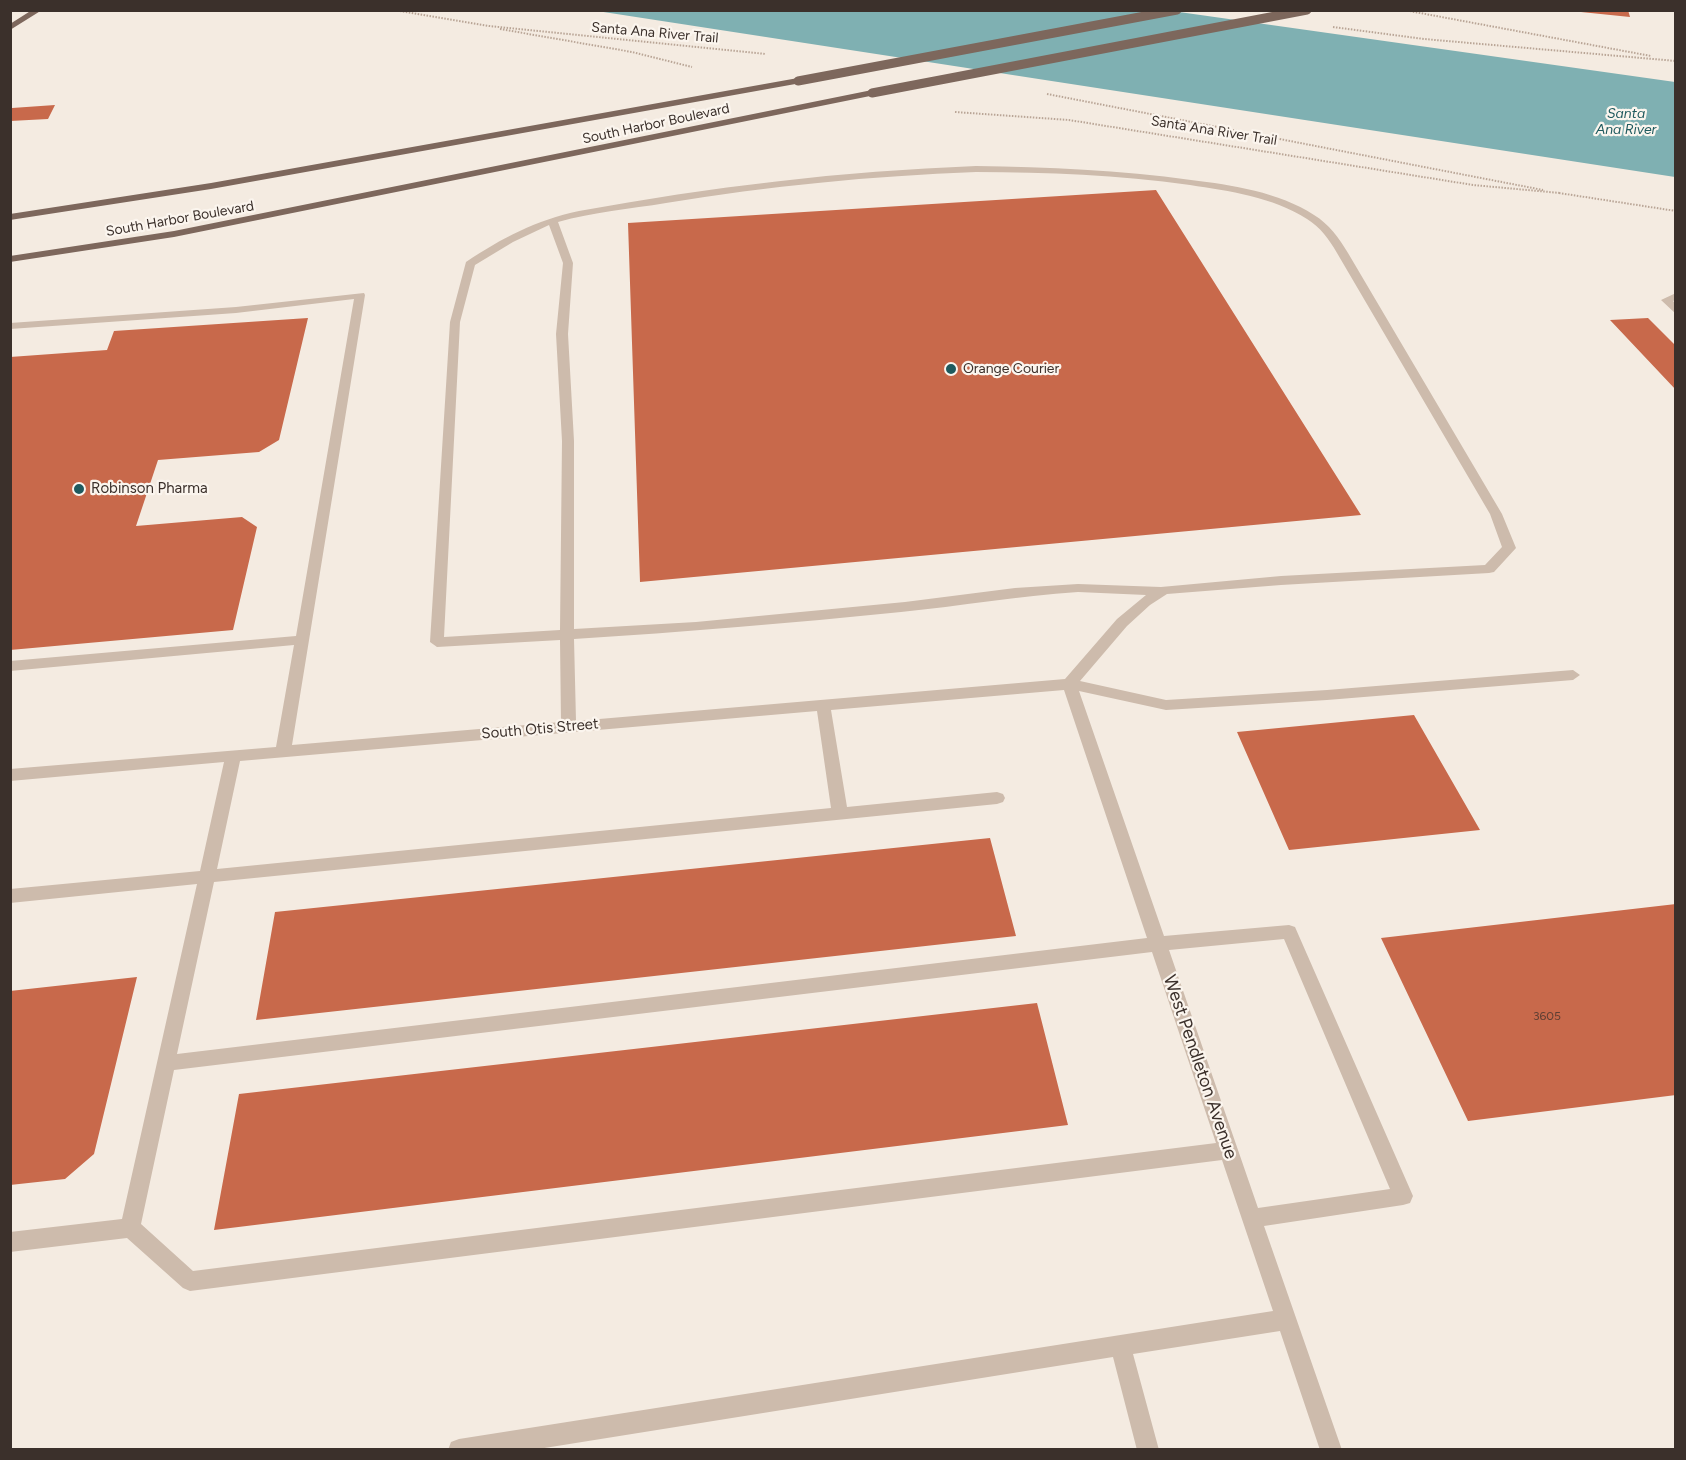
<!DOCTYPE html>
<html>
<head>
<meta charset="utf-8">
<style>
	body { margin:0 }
	#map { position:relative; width:1686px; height:1460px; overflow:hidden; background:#f4ebe1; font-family:Figtree,sans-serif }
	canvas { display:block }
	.frame { position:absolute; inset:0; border:12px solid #3b302b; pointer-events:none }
</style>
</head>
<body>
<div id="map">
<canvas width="1686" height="1460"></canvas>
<div class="frame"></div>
</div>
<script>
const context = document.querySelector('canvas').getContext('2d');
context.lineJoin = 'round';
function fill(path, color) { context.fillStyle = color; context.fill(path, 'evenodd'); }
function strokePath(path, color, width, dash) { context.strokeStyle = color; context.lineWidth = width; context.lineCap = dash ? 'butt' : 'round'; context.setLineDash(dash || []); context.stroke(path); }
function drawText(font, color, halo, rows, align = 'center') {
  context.font = font + ' Figtree,sans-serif'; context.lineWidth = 4.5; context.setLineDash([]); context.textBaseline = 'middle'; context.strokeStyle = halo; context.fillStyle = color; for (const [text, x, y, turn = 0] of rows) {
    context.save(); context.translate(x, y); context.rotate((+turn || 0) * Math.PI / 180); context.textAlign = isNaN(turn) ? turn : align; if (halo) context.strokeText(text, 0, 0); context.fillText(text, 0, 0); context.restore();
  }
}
const water = new Path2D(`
	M1165,10L1675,82V177L597,11Z`);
const building = new Path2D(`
	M1581,10H1628L1630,17L1581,12Z
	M55,105L48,119L10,121L12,108Z
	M1156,190L1361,515L640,582L628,223Z
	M308,318L279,440L259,452L158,460L136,526L242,517L257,527L233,630L10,650V357L107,350L114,331Z
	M1648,318L1676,346V390L1610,320Z
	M1414,715L1480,830L1289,850L1237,732Z
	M990,838L1016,936L256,1020L275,912Z
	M1676,904V1095L1468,1121L1381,938Z
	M137,977L94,1154L65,1179L10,1185V991Z
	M1037,1003L1068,1125L214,1230L239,1094Z`);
const path = new Path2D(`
	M394,10L489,26L766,54
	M1404,10L1651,56
	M1333,27L1424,39L1676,61
	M500,29L632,52L692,67
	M1047,94L1543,190
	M955,112L1069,120L1473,185L1560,193
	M1559,193L1676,211`);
const minor = new Path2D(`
	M976,166C1048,167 1120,170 1191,180C1232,185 1279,192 1314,215C1329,224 1339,238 1348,253L1502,514L1516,548L1494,572L1489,573L1281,585L1167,594L1150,605L1127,626L1080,681L1166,700L1327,690L1573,670L1580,675L1573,680L1327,700L1166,710L1079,691L1164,936L1289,925L1295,927L1413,1196L1410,1203L1403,1205L1264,1226L1342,1450H1320L1280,1331L1133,1354L1159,1450H1137L1113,1357L532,1450H448L451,1442L459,1439L1273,1311L1222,1160L190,1291L183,1288L127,1238L10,1252V1232L122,1219L197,884L10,903V889L200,871L224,762L10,781V769L276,747L294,645L10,671V661L296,636L354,299L236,313L10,329V323L236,307L364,293L365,295L292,745L561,722L560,640L437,647L430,642L450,322L466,262C502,238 536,220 579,211C710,187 842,171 976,166ZM976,172C1047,172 1118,175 1190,185C1229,191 1273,197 1307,219C1320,227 1329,239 1337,253L1490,514L1502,547L1485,565L1281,576L1161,587L1078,584L1015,588L905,602L696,622L574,629V441L568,334L573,263L558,222C593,212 630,209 666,203C769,186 871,176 976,172ZM549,225L563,263L556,334L562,441L560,630L444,637L460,322L475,265L513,242ZM1078,592L1146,595L1117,619L1065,679L576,721L574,639C684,632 792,623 901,612C961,606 1018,596 1078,592ZM1064,690L1147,938L177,1054L214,882L997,804L1003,802L1005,798L1003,794L997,792L847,807L831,710ZM817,711L831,808L217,869L240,761ZM1284,939L1390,1189L1258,1208L1169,950ZM1152,952L1216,1143L193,1271L141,1224L174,1070Z
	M1676,293V300L1673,301L1676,304V314L1661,300Z`);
const major = new Path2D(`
	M32,10H42L10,30V24Z
	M798,78L801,79V83L211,189L10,220V214L211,183Z
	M872,90L876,93L875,95L174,237L10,262V256L174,231Z`);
const majorBridge = new Path2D(`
	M798,81L1177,10
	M872,93L1307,10`);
const markers = [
	[951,369,6,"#1f5a5e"],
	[79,489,6,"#1f5a5e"]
];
const numberNames = [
	["3605",1547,1016]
];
const farStreetnames = [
	["Santa Ana River Trail",655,33,5],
	["South Harbor Boulevard",656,124,-12],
	["Santa Ana River Trail",1214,131,9],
	["South Harbor Boulevard",180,219,-10]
];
const farWaternames = [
	["Santa",1626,114],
	["Ana River",1626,130]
];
const farPoinames = [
	["Orange Courier",963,369]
];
const poiNames = [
	["Robinson Pharma",91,489]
];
const streetNames = [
	["South Otis Street",540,729,-5]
];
const nearStreetnames = [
	["West Pendleton Avenue",1200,1067,71]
];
fill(water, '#7fb0b2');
fill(building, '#c8694b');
strokePath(path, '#b9a596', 2, [1.5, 1.5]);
fill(minor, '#cdbbac');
fill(major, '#7d675c');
strokePath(majorBridge, '#7d675c', 9);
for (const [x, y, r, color] of markers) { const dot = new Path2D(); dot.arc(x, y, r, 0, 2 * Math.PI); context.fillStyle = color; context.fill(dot); strokePath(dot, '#fbf5ee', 2); }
drawText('12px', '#5e3e33', null, numberNames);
drawText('14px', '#3b302b', '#fbf5ee', farStreetnames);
drawText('italic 14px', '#1f5a5e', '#fbf5ee', farWaternames);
drawText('14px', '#3b302b', '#fbf5ee', farPoinames, 'left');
drawText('15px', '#3b302b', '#fbf5ee', poiNames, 'left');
drawText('15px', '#3b302b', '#fbf5ee', streetNames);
drawText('18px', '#3b302b', '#fbf5ee', nearStreetnames);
</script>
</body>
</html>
